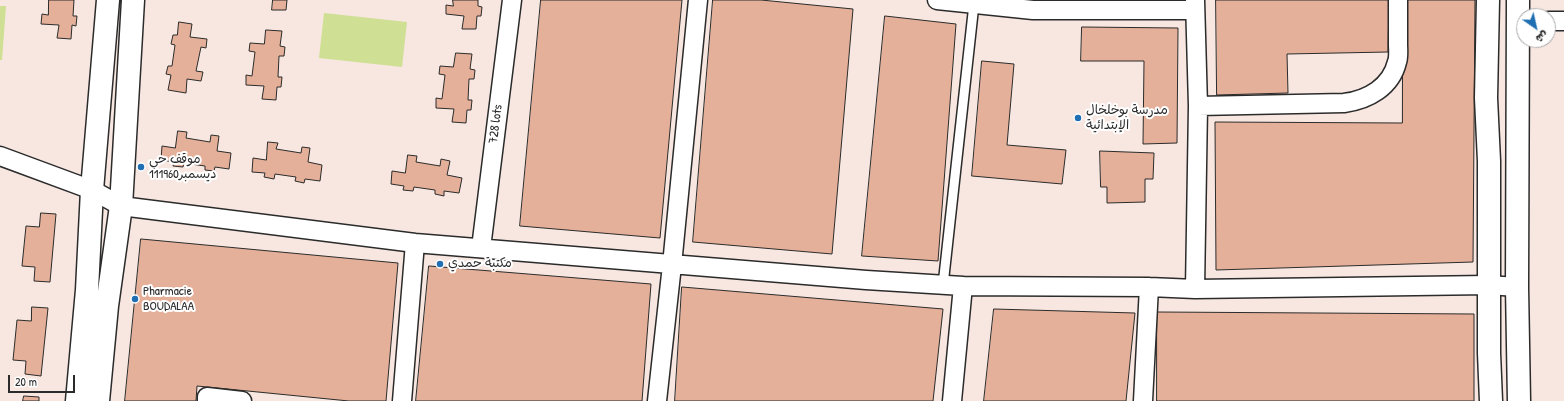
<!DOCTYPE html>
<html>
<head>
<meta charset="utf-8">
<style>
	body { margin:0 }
	#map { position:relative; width:1564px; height:401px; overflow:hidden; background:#f7e7e0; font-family:"Patrick Hand","Playpen Sans Arabic",sans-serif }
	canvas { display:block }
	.north { position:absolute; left:1516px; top:8px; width:40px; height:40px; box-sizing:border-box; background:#fff; border:1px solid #aaa; border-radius:50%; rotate:146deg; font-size:11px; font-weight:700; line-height:16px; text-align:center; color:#2b2b2b }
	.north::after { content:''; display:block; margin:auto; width:14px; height:18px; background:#1f6fb2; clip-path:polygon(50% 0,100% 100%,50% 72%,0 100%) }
	.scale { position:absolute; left:8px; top:375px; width:67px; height:18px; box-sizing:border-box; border:2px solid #2b2b2b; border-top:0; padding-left:5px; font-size:12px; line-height:14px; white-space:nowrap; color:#2b2b2b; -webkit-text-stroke:3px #fff; paint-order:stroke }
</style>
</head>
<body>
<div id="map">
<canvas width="1564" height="401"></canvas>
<div class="north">ش</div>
<div class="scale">20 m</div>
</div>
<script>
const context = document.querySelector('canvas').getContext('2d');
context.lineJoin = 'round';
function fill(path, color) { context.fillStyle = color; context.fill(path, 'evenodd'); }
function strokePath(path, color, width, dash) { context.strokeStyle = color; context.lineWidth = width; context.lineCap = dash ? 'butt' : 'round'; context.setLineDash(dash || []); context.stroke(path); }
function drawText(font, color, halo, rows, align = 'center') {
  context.font = font + ' "Patrick Hand","Playpen Sans Arabic",sans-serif'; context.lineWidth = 4; context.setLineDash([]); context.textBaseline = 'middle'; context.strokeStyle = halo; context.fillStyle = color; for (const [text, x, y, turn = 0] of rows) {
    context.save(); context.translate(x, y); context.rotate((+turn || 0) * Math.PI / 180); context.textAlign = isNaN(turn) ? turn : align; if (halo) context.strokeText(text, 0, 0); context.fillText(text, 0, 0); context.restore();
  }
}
const green = new Path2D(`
	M0,6H6L2,60H0Z
	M324,13L407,22L402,67L319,58Z`);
const building = new Path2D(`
	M49,0H74L73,16H77L76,26L72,25L71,39L57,38L59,25L41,24L42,14L48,15Z
	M273,0H287L286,10H272Z
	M453,0H478V6L482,7L481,16H477L476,29H462L464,16L446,14V5L453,6Z
	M541,0H682L660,238L520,226Z
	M713,0H761L853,9L832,254L693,242Z
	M1216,0H1389L1388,52L1287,54L1288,93L1217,95Z
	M1403,0H1475L1473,262L1216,270L1215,122L1402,123Z
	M885,16L956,24L938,261L862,256Z
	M179,22L192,24L190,37L207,39L206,48L201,47L196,71L203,72L201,81L187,79L186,93L168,90L171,75L166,74L168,66H172L175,45L171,44L173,35H177Z
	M1082,27L1178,28L1177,143L1143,144L1144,61H1081Z
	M266,30L282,31L280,46L285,47L284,56H279L278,77H282L281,87H277L276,100L262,99L264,86L246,85V75L252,76L255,52L249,51L250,43L264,44Z
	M456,53L472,54L470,69L475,70L474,79H469L468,100H472L471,110H467L466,123L452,122L454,109L436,108V98L442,99L445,75L439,74L440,66L453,67Z
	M982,61L1014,64L1007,145L1066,150L1062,184L972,176Z
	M178,131L187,132L186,138L210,142L211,135L219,136L217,151L231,153L229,169L215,167L214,171L205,170V166L184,163L183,167L173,166L174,162L161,160L162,146L175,148Z
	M268,142L278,143L276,149L301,153L302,147L310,148L308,162L322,165L320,181L305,179L304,183L295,181L296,177L275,174L274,179L264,177L265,173L252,172L253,158L266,160Z
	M1100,151L1154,153L1153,179H1145V202L1107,203V187H1101Z
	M408,155L417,156L416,162L440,166L441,159L450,161L447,175L462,178L459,193L444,191V196L435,194V190L414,187L413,191L403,190L404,186L391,184L392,171L405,173Z
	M41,213L56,214L50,282L34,281L35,267L22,266L26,226L39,227Z
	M141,239L398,263L386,401H349L197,386L196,401H125Z
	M429,266L651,284L642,401H416Z
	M682,287L943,309L933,401H675Z
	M32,307L48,308L41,376L25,374L26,361L13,360L17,320L31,321Z
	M994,309L1135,313L1126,401H984Z
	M1157,312L1474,314V401H1157Z
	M24,396L39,397V401H23Z`);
const lane = new Path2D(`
	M943,285L974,4`);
const street = new Path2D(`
	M937,0L1033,10H1195
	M1548,21H1564
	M1198,106L1344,103C1368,100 1391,87 1397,62C1399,57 1398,49 1398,44C1398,29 1398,15 1398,0
	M0,156L92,190L121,206L415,243L866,280L963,286L1149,287L1195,289L1488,285L1517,287
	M481,248L512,0
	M1195,289L1198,106L1195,0
	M207,401V397L242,401
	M402,401L415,243
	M657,401L672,265L698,0
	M952,401L963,286
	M1143,401L1149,287`);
const secondary = new Path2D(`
	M1488,0L1486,98L1489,161V353L1491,401
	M1518,0L1517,287L1519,401
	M77,401L87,290L92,190L108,0
	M98,401L107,306L121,206L133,0`);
const markers = [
	[1078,118,4,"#1f6fb2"],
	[141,167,4,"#1f6fb2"],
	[440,264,4,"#1f6fb2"],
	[135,299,4,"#1f6fb2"]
];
const poiNames = [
	["مدرسة بوخلخال",1086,111],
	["الإبتدائية",1086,126],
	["موقف حي",149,160],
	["11ديسمبر1960",149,175],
	["مكتبة حمدي",448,264],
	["Pharmacie",143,292],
	["BOUDALAA",143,307]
];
const streetNames = [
	["728 lots",496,124,-83]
];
fill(green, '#cfdf93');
fill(building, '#e5b099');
strokePath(building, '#2b2b2b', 1);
strokePath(lane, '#2b2b2b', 12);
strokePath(street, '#2b2b2b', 21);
strokePath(secondary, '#2b2b2b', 25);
strokePath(lane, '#fff', 9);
strokePath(street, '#fff', 18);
strokePath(secondary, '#fff', 22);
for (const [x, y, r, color] of markers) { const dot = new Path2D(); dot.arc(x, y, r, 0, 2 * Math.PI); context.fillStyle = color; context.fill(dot); strokePath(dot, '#fff', 1.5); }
drawText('13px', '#2b2b2b', '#fff', poiNames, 'left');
drawText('13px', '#2b2b2b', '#fff', streetNames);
</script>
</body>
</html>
